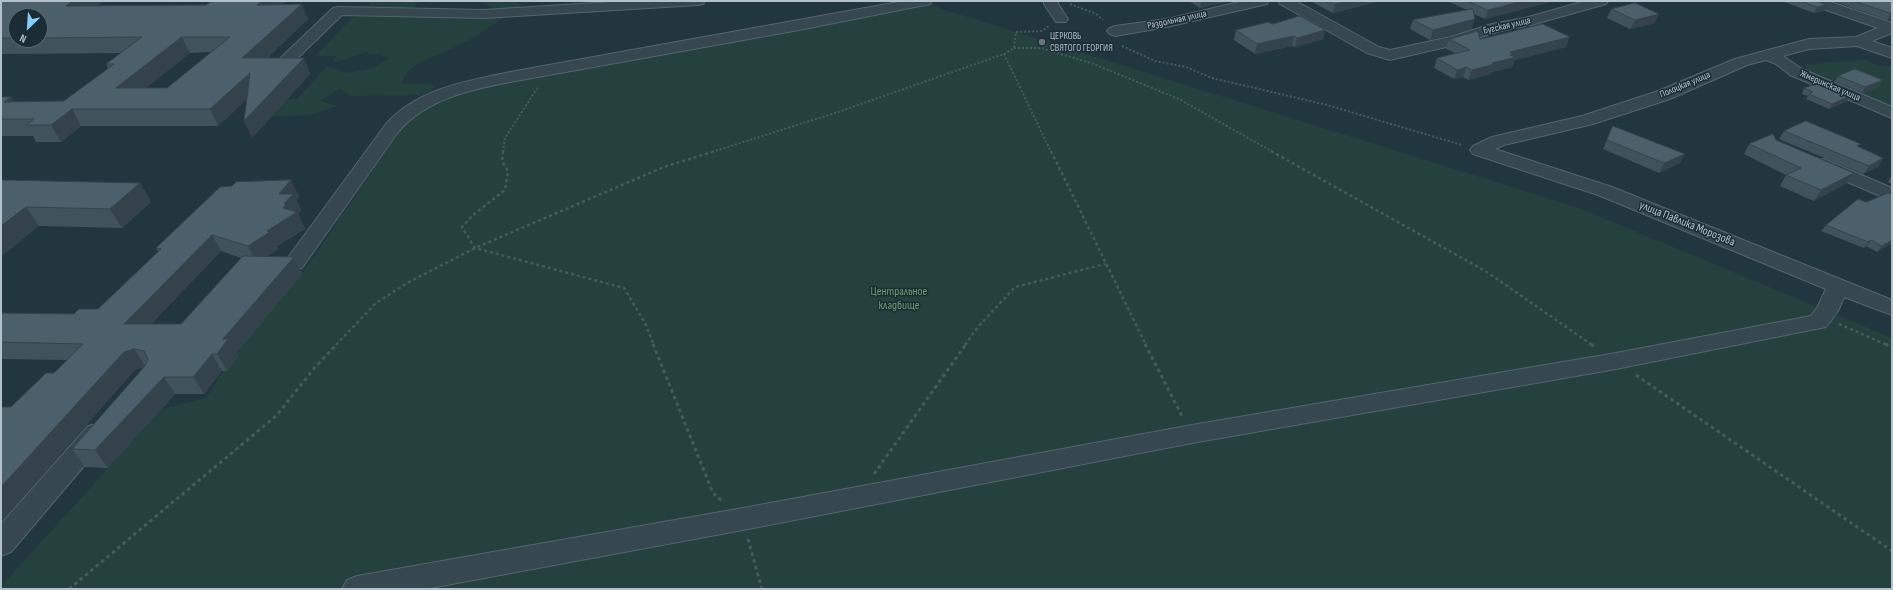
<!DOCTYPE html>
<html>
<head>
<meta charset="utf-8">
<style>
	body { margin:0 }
	#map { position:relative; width:1893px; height:590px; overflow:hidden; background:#223640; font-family:"Sofia Sans Condensed",sans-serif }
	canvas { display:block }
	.frame { position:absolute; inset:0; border:2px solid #b2c1cb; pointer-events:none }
	.north { position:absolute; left:8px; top:8px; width:40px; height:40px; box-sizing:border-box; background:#1b2c35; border:1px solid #576871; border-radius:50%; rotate:205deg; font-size:11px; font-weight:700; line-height:16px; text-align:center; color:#b2c1cb }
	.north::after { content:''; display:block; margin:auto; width:14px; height:18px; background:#83d0ff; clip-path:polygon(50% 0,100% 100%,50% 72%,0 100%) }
</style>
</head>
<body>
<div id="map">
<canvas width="1893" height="590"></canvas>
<div class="frame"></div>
<div class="north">N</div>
</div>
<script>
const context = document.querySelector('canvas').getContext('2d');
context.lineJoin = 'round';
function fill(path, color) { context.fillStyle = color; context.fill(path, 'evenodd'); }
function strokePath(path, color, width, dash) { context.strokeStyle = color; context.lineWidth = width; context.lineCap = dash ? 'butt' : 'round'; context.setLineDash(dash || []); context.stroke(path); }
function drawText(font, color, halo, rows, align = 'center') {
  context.font = font + ' "Sofia Sans Condensed",sans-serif'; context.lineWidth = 3; context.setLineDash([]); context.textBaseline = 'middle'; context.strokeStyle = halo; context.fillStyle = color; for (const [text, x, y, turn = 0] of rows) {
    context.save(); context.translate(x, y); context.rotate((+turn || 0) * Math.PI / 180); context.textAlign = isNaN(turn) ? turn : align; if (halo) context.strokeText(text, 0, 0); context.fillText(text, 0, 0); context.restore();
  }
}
const green = new Path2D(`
	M371,1H418L412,10L366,9Z
	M479,1H518L522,8L497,10Z
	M927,1L942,9L1016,32L1579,208L1892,338V589H1V586L162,409L206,398L234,355L302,274L402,128L420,109L477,86Z
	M357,13L503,18L475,37L441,54L422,61L406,73L402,84L431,83L434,88L423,95L351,96L339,89L320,101L338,106L309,115L269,117L285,100L297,99L327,66L348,73L373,68L389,58L383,57L381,54H371L367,52L338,62H333L336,56H315Z
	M1864,59L1879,66H1892V109L1807,73L1806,65Z`);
const pathFar2 = new Path2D(`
	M1070,4L1096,14L1103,20
	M1122,46L1155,61L1186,67L1212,78L1327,105L1462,145
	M1014,48H1041L1091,63L1179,99L1273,152
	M1004,54L1051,152
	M503,152L505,138L538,87
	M712,152L838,112L1004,54L1014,48L1016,32L1042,31L1049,26`);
const pathFar1 = new Path2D(`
	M503,151L502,161L508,171L505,190L473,215L462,227L475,248L624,288L645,323L654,345
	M1051,151L1146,345
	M1271,151L1487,272L1592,345
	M1839,324L1887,345
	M336,345L376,303L409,282L475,248L664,167L715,151
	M965,345L977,328L1015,287L1105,264`);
const path = new Path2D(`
	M653,344L713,493L723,502
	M1145,344L1183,418
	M1591,344L1594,346
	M1885,344L1892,347
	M1636,375L1892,551
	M874,474L966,344
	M748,539L762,589
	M69,589L276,416L316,366L337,344`);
const minor = new Path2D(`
	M626,1H705L703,4L698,5L484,18L342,15L284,71L278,73L272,71L270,68L333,8L338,7L484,10Z
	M904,1H932L930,4L925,5L799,30L510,82C469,90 427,99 398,132L302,268L295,269L288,268L284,263L386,124C417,89 466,81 510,72Z
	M1044,1H1058V4L1068,19L1066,22H1056L1044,4Z
	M1243,1H1269L1267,4L1167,27L1115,36L1110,34L1107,31L1110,28L1115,26L1167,19Z
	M1278,1H1296L1379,47L1390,50L1450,37L1492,24L1525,18L1585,1H1608L1606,4L1531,25L1500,31L1459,44L1390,60L1367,53L1280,4Z
	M1807,1H1828L1892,23V33L1872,41L1892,48V58L1857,46L1809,49L1783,56L1802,69L1892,107V118L1790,75L1776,64L1766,60L1747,65L1670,99L1593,124L1504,145L1495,149L1612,187L1892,300V315L1844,297L1838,311L1826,327L1616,369L1192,443L743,530L425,589H342L347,580L357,576L743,508L1192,425L1616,353L1811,316L1817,308L1826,289L1598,195L1473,154L1470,150L1473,146L1492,137L1582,116L1658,91L1735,59L1809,39L1856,37L1878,28L1809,4Z
	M1824,159L1892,188V201L1817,169L1815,165L1817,161Z
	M97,424L106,426L110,433L106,440L11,552L1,556V524L88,426Z`);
const wall = new Path2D(`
	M1,1L97,6L206,5L212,1H287L283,5L308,19L267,58H304L310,74L252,138L247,99L218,126H81L61,142H36L33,136H1V97L14,102L64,101L108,69L106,64L121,53L1,54ZM16,16H40V40H16ZM211,52L167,88H145L190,53Z
	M1189,1H1226V2L1200,8Z
	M1310,1H1380L1333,13Z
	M1447,1H1553L1485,19L1474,14L1472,29L1430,40L1410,29L1413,20L1467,10Z
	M1782,1H1817L1824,11L1814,13Z
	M1833,1H1892V18L1887,20Z
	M1611,9L1655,23L1630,29L1607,18Z
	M1272,24L1325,30L1323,39L1295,47L1292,46L1255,54L1234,40L1236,30Z
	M1449,39H1480L1566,47L1515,60L1512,67L1492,72L1491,74L1468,80L1463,77L1454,79L1434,68L1437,58L1455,53L1446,49Z
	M1838,76L1880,86L1862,93L1835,81Z
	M1804,88L1847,101L1829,109L1806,99L1808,96L1802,94Z
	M1613,126L1680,163L1659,173L1603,149Z
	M1784,131L1859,147L1883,158L1878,167L1863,174L1779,139Z
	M1776,140L1847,183L1814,201L1780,186L1786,175L1744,154L1749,144Z
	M1892,175V184L1888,182Z
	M1,180L140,183L151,202L122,228L39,226Z
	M1892,194V243L1877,252L1866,246L1864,248L1821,231L1826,225L1866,202Z
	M299,196L296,200L301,210L298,214L305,229L277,246L278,249L267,256L294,257L302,274L236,353L238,356L227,371H222L204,394H175L108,468L85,467L72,449L144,367L11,407L54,373L67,360L1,359V313L74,314L98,309L158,252L156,248ZM221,251L241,258L181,324H151Z`);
const shadedWall = new Path2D(`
	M73,1H104L74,21L66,6Z
	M262,1H287L264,20L257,5Z
	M1201,1H1226V2L1200,8Z
	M1349,1H1380L1333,13L1335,4Z
	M1523,1H1553L1485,19L1488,10Z
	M302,4L308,19L250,73L258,89L218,126L210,109L242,58Z
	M1827,5L1824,11L1814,13L1817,7Z
	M1890,13H1892V18L1887,20Z
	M1659,14L1655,23L1630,29L1635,20Z
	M1475,19L1472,29L1430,40L1433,30Z
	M1325,30L1323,39L1295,47L1297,38Z
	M1294,36L1292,46L1255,54L1257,44Z
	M182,37L190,53L125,105L116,88Z
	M1570,37L1566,47L1515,60L1512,67L1492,72L1491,74L1468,80L1472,70L1492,63L1510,52Z
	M304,58L310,74L252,138L244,121Z
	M1466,67L1463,77L1454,79L1457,70Z
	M1883,80L1880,86L1862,93L1865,87Z
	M1850,96L1847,101L1829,109L1832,104Z
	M11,97L21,113L4,102Z
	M72,109L81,126L61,142L51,125Z
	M1685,154L1680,163L1659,173L1664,163Z
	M1883,158L1878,167L1863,174L1869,166Z
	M1854,173L1847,183L1814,201L1821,190Z
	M291,180L299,196L296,200L301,210L298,214L305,229L277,246L278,249L256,263L248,246L267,231L283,208L279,194Z
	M140,183L151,202L122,228L110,209Z
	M26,207L39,226L1,257V226Z
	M212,235L221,251L135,341L124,324Z
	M1871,240L1866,246L1864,248L1868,242Z
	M1892,240V243L1877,252L1882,246Z
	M294,257L302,274L236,353L238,356L227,371L217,354L223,339Z
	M134,349L146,367L136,369L1,522V487L124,352Z
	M212,354L222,371L204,394L193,377Z
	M164,377L175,394L108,468L95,450Z`);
const building = new Path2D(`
	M1,1H73L66,6L206,5L212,1H262L257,5L302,4L242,58H304L244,121L250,73L210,109H72L51,125H26L34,119H1V97H11L4,102L64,101L114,64H106L142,37L40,38V16H16V38H1ZM182,37H230L167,88H116Z
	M1328,1H1349L1335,4Z
	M1468,1H1523L1488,10Z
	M1801,1H1817L1827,5L1817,7Z
	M1854,1H1892V13H1890Z
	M1635,3L1659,14L1635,20L1611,9Z
	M1473,9L1475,19L1433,30L1413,20Z
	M1300,16L1325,30L1297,38L1294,36L1257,44L1236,30L1268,22L1272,24Z
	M1543,24L1570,37L1510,52L1513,54L1510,55L1516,57L1492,63L1495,64L1472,70L1466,67L1457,70L1437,58L1470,50L1449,39L1478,31L1480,39Z
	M1855,69L1883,80L1865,87L1838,76Z
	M1820,83L1850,96L1832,104L1809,94L1813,92L1804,88Z
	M1806,121L1861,144L1857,146L1883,158L1869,166L1784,131Z
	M1613,126L1685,154L1664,163L1607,140Z
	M1773,134L1776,140L1854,173L1821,190L1786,175L1801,168L1749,144Z
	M1,180L140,183L110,209L26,207L1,226Z
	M291,180L279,194H293L284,204H286L283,208L297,212L267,231L270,232L248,246L212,235L124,324H181L243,256L294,257L223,339H228L217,354H212L193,377H164L95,450L72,449L145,366L148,359L144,351L134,349L124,352L1,487V407H11L46,373H54L83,344L1,342V313L74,314L79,309H98L161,249L156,248L220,187L232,186L236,182Z
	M1889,193L1892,194V240L1882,246L1871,240L1868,242L1826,225L1858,199L1866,202Z`);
const markers = [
	[1042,42,4,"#6b7280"]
];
const farStreetnames = [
	["Раздольная улица",1177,20,-12],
	["Бугская улица",1507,26,-13],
	["Полоцкая улица",1685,85,-23],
	["Жмеринская улица",1830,86,23]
];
const farPoinames = [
	["ЦЕРКОВЬ",1050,36],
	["СВЯТОГО ГЕОРГИЯ",1050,48]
];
const streetNames = [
	["улица Павлика Морозова",1687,224,22]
];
const parkNames = [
	["Центральное",899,292],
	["кладбище",899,306]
];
fill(green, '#24413e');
strokePath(minor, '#54646e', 2);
strokePath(pathFar2, '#425d5a', 2, [2, 2]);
strokePath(pathFar1, '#425d5a', 2.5, [3, 3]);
strokePath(path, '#425d5a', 3, [3.5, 3.5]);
fill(minor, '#364750');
fill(wall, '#40535c');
fill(shadedWall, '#34434b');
fill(building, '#4b606b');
strokePath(building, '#34434b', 1);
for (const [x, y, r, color] of markers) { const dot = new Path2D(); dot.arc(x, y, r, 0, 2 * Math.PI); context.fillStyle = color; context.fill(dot); strokePath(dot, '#1b2c35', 1.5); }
drawText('10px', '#b2c1cb', '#1b2c35', farStreetnames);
drawText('10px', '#b2c1cb', '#1b2c35', farPoinames, 'left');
drawText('12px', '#b2c1cb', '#1b2c35', streetNames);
drawText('12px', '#689e68', '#1b2c35', parkNames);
</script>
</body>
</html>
